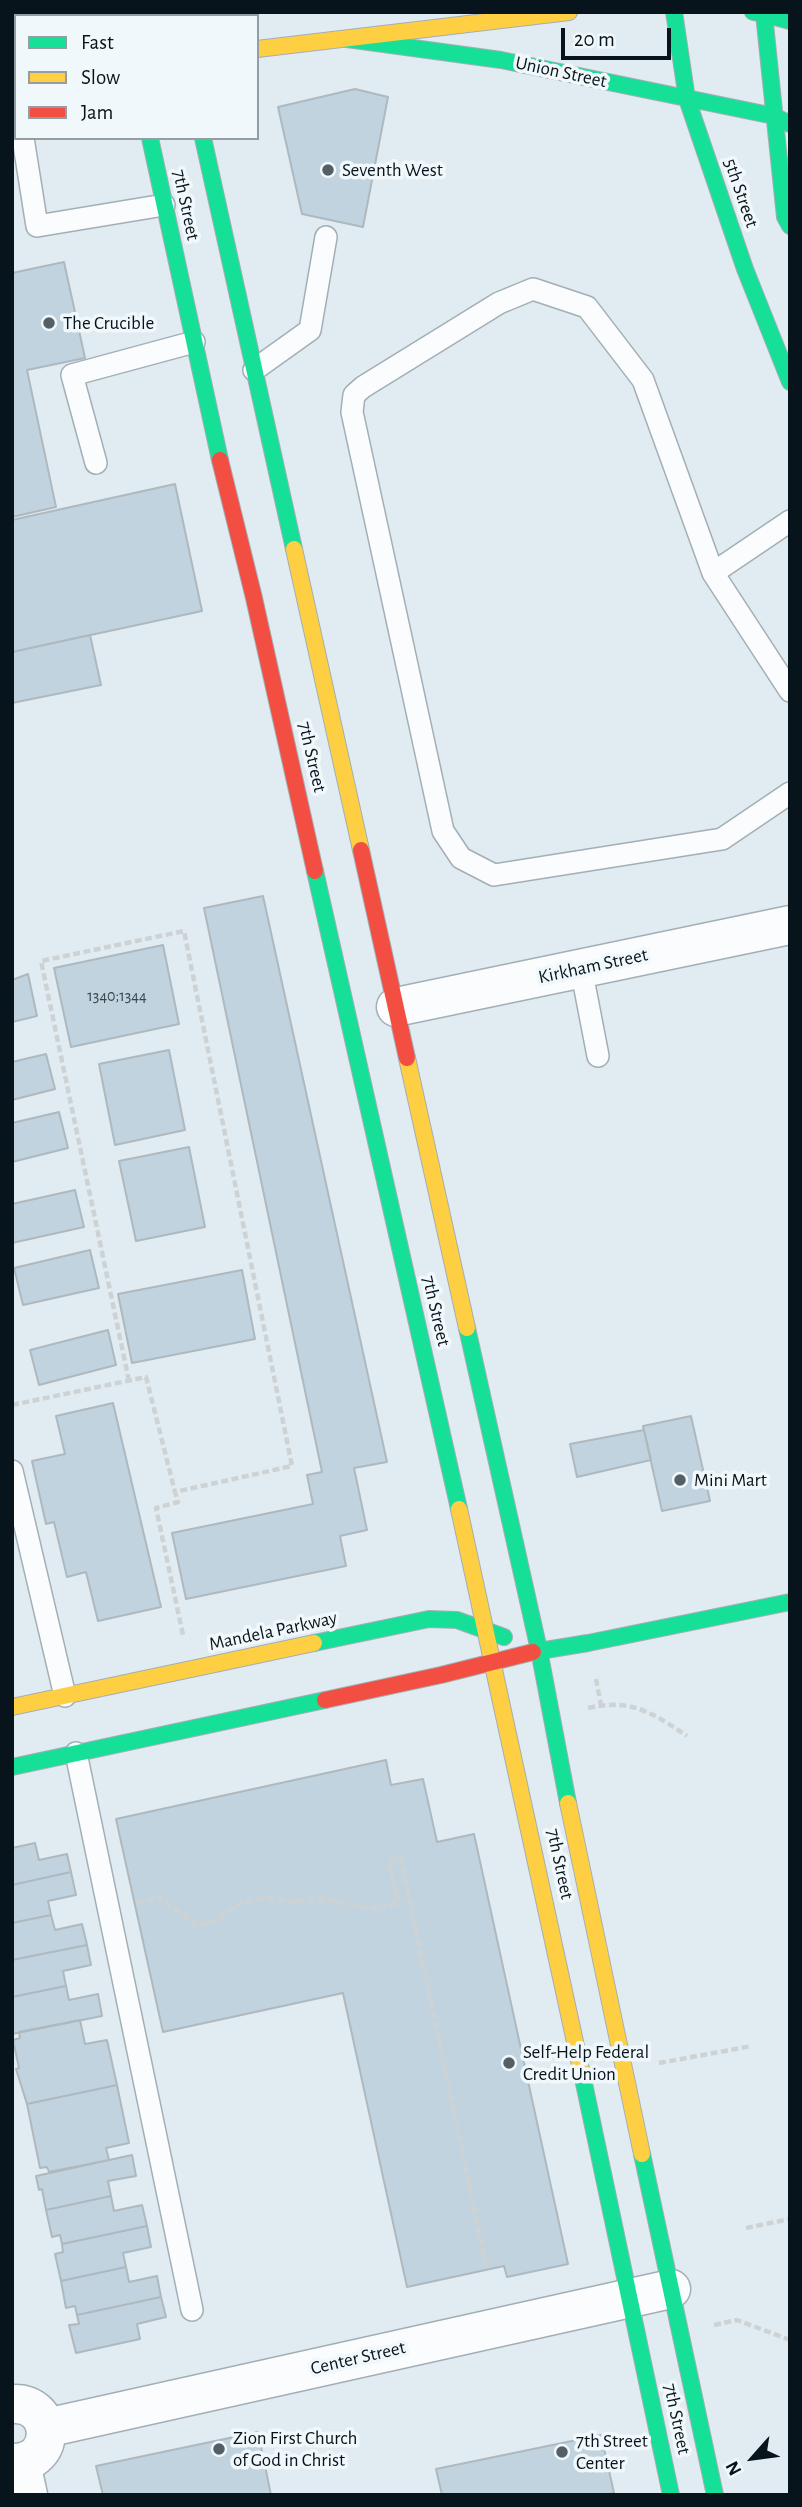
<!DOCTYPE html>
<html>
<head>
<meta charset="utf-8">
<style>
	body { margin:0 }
	#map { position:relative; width:802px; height:2507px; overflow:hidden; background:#e1ecf2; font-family:"Alegreya Sans",sans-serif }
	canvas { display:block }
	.frame { position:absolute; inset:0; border:14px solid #08141b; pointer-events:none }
	.legend { position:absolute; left:14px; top:14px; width:245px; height:126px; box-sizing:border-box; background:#f1f8fc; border:2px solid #949da2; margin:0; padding:9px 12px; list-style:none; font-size:21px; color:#08141b }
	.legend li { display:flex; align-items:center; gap:14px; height:35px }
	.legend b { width:35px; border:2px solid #949da2 }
	.north { position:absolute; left:718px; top:2423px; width:70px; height:70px; -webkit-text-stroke:5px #f1f8fc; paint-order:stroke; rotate:242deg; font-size:19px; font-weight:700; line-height:28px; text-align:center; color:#08141b }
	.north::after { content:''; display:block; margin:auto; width:24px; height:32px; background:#08141b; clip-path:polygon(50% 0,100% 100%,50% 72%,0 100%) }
	.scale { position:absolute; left:561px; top:28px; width:110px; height:32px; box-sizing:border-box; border:4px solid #08141b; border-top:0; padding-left:9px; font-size:21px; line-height:24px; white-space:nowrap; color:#08141b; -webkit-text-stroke:5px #f1f8fc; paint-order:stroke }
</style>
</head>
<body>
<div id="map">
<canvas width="802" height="2507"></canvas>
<div class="frame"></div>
<ul class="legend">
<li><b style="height:9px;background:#16e098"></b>Fast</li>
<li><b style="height:9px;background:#ffcf43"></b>Slow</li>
<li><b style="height:9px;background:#f24e42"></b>Jam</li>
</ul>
<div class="north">N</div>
<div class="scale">20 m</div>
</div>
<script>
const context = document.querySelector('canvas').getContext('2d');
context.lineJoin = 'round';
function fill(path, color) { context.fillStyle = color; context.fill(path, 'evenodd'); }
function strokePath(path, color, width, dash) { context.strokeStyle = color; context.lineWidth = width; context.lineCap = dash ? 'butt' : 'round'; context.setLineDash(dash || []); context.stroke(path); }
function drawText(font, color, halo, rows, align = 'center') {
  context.font = font + ' "Alegreya Sans",sans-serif'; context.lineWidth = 7; context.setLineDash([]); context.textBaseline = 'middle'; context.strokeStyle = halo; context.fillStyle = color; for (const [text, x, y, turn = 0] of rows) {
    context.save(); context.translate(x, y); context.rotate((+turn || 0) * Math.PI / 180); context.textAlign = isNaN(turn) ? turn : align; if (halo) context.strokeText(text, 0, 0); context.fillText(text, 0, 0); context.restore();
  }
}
const building = new Path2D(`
	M12,12H61V16H16L15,28Z
	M355,89L388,97L363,227L302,214L278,107Z
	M64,262L85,358L27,370L56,507L12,517V273Z
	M175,484L202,611L12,652V520Z
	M90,635L101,685L12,703V652Z
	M263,896L387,1462L354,1468L367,1530L340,1536L346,1566L186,1599L172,1533L313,1504L307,1475L322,1472L204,908Z
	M163,945L179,1024L71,1047L54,968Z
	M28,974L37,1016L12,1022V980Z
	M169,1050L185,1130L115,1145L99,1064Z
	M46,1054L55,1089L12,1100V1062Z
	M59,1112L68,1148L12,1162V1123Z
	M189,1147L205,1227L136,1241L119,1161Z
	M75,1190L84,1227L12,1243V1204Z
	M90,1250L99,1288L23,1305L14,1268Z
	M242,1270L255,1339L132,1363L118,1294Z
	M108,1330L116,1365L39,1385L30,1350Z
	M113,1403L161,1607L98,1621L86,1572L67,1577L54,1522L46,1524L32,1461L65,1454L56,1416Z
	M691,1416L710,1501L662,1511L643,1426Z
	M644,1430L651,1460L577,1477L570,1444Z
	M386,1760L391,1785L423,1779L437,1842L474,1834L568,2264L507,2277L504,2266L407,2287L343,1993L163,2032L116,1819Z
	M35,1843L39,1860L67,1854L71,1872L12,1885V1848Z
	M71,1872L76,1895L48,1901L51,1915L12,1923V1885Z
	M51,1915L55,1930L82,1924L87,1945L12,1960V1923Z
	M87,1945L91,1965L63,1971L66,1986L12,1997V1960Z
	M66,1986L69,2000L98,1994L102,2016L12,2034V1997Z
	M80,2020L85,2044L107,2040L117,2085L27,2104L16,2069L19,2068L13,2040L20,2038L19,2032Z
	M117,2085L129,2143L106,2148L109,2160L49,2172L47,2167L40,2168L27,2104Z
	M132,2155L136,2176L108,2181L111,2196L46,2210L42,2189L39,2190L36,2176Z
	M111,2196L114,2211L142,2205L147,2226L62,2244L60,2235L52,2237L46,2210Z
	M147,2226L151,2247L123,2253L126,2267L61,2281L55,2254L63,2252L62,2244Z
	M126,2267L129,2282L157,2276L161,2297L77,2315L75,2306L66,2308L61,2281Z
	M161,2297L166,2317L137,2324L140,2339L76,2353L69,2325L79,2324L77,2315Z
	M258,2432L271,2495H103L96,2466Z
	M601,2435L614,2493L603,2495H442L436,2469Z`);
const path = new Path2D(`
	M129,1381L41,961L184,931L292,1466L175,1492L178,1502L156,1508L183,1635
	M12,1405L146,1377L175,1492
	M596,1679L601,1705
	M588,1708C631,1698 653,1713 687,1736
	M136,1902L159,1897L197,1925L214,1921L242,1902L266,1898L297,1902L317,1898L373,1909L399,1903L388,1862L401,1859L486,2266
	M659,2063L752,2046
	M746,2228L790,2219
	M714,2325L737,2320L790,2340`);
const lane = new Path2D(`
	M23,138L37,226L164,205
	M254,370L310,330L326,237
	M96,463L72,375L194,342
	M713,573L790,521
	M790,691L713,573L643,380L587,307L533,289L499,303L363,387L354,395L352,412L443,831L461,858L494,875L722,839L790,793
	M581,968L598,1056
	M12,1471L65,1696
	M76,1753L192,2310`);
const street = new Path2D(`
	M12,94H16
	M396,1007L790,925
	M12,2404C55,2401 59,2464 12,2463
	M46,2428L671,2289
	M21,2463L28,2495`);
const fast = new Path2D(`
	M120,12L121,16
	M674,12L687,99L745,269L790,382
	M753,12L764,14L785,217L790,226
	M764,14L790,21
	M347,39L501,60L774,116
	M774,116L790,124
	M150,138L220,460
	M203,138L294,549
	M315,871L459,1509
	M467,1328L539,1650L568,1803
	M314,1643L429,1619L457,1620L504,1637
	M533,1652L588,1643L790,1602
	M12,1767L325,1700
	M582,2074L671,2495
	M642,2154L715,2495`);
const slow = new Path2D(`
	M257,49L569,12
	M294,549L361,850
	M407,1058L467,1328
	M459,1509L582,2074
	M12,1707L314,1643
	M568,1803L642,2154`);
const jam = new Path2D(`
	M180,12V16
	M220,460L254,598L315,871
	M361,850L407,1058
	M325,1700L441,1675L533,1652`);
const markers = [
	[328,170,7,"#546066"],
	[49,323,7,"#546066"],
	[680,1480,7,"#546066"],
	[509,2063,7,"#546066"],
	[219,2449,7,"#546066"],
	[562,2452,7,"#546066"]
];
const numberNames = [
	["1340;1344",117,996]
];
const streetNames = [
	["Union Street",561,72,12],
	["5th Street",741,193,71],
	["7th Street",186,205,78],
	["7th Street",312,757,77],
	["Kirkham Street",593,966,-12],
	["7th Street",436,1311,77],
	["Mandela Parkway",273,1631,-12],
	["7th Street",560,1864,78],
	["Center Street",358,2358,-13],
	["7th Street",677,2419,78]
];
const poiNames = [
	["Seventh West",342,170],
	["The Crucible",63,323],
	["Mini Mart",694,1480],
	["Self-Help Federal",523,2052],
	["Credit Union",523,2074],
	["Zion First Church",233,2438],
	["of God in Christ",233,2460],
	["7th Street",576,2441],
	["Center",576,2463]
];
fill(building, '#c0d3de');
strokePath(building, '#aeb9bf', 2);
strokePath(lane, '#a3aeb5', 24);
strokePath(street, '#a3aeb5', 41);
strokePath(fast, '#a3aeb5', 18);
strokePath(slow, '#a3aeb5', 18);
strokePath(jam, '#a3aeb5', 18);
strokePath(path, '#ced2d3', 4.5, [7, 3.5]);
strokePath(lane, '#fafcfd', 21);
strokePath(street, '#fafcfd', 38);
strokePath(fast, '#16e098', 16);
strokePath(slow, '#ffcf43', 16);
strokePath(jam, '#f24e42', 16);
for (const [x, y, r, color] of markers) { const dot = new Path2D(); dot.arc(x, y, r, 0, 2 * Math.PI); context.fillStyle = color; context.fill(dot); strokePath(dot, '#f1f8fc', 2.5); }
drawText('16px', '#36444c', null, numberNames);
drawText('19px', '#08141b', '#f1f8fc', streetNames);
drawText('19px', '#08141b', '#f1f8fc', poiNames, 'left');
</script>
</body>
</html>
